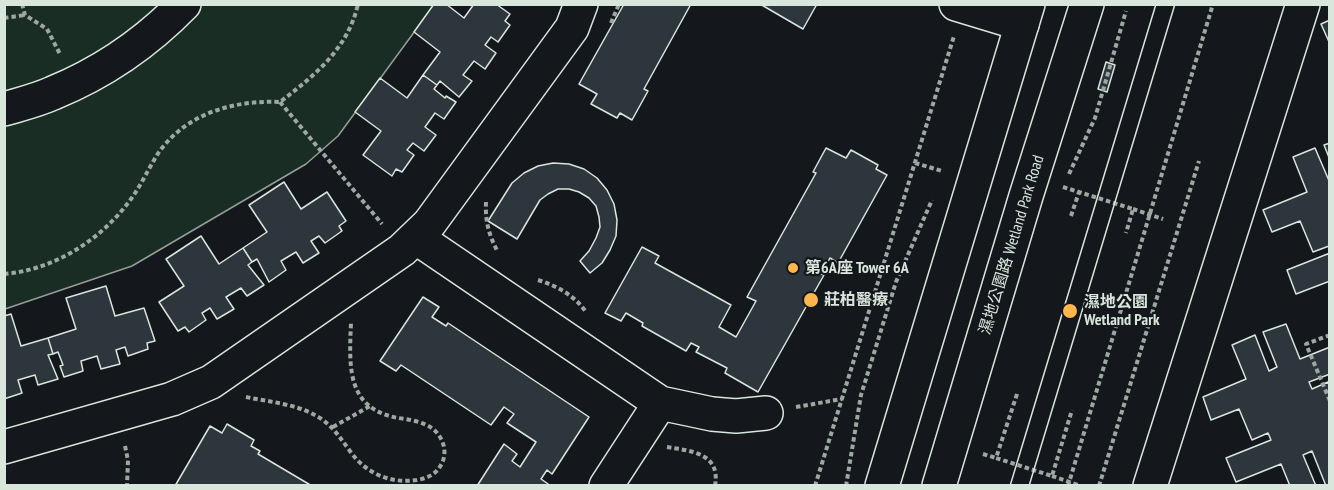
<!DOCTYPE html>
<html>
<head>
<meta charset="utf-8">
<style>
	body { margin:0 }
	#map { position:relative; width:1334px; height:490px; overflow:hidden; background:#14181c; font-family:"PT Sans Narrow",sans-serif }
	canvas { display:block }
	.frame { position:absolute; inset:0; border:6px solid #d8e6dc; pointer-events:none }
</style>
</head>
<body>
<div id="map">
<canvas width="1334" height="490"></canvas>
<div class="frame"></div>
</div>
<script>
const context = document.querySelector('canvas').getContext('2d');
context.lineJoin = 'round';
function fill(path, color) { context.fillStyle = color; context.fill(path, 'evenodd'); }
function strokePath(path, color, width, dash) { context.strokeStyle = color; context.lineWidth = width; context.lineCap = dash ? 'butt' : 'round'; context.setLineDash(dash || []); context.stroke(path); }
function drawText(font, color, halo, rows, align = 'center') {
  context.font = font + ' "PT Sans Narrow","Noto Sans TC",sans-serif'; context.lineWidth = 4.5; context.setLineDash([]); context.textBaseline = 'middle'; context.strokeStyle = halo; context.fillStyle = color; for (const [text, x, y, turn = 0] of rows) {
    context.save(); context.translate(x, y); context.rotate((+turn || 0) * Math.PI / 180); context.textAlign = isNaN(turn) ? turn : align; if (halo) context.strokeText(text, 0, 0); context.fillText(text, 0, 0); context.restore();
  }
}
const green = new Path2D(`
	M4,5H434L338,136L306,164L132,266L5,309Z`);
const building = new Path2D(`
	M434,4H446L464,18L474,4H496L510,14L505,21L510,25L498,42L491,37L485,45L496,53L485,69L474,61L463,75L472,81L459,97L440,81L437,85L423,75L440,52L414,32Z
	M624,4H691L644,89L648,91L632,120L620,113L617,118L591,104L597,94L579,84Z
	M760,4H817L803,29Z
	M1330,20V44L1321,24Z
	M1106,62L1115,65L1107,92L1098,89Z
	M423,75L437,85L434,89L445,98L446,96L456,102L444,119L435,113L425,127L436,135L424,151L413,143L407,150L414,155L402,172L396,169L392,176L363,155L381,131L355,112L380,78L407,98Z
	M1330,143V160L1324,145Z
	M826,148L846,158L851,150L878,165L876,169L887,175L838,263L830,258L821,274L824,275L758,392L725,373L727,368L696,352L699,347L691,343L686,351L642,326L643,323L626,313L621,321L605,313L642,247L659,256L655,263L731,305L719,327L736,337L756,301L747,297L816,173L813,172Z
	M1315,148L1330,183V247L1329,246L1313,252L1300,221L1272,232L1263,210L1307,192L1293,157Z
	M553,163L569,164L584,169L597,178L607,190L614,204L617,220L616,236L610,250L602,263L590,273L580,261L589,251L596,238L600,227L599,217L596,206L589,198L579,192L569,189H558L548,194L540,200L517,239L488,221L512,183L524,173L538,166Z
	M284,182L301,209L327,192L346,221L339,226L342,231L325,243L319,236L311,241L319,253L303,263L296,252L281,261L286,270L269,282L257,259L252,262L243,248L267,232L249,205Z
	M201,236L219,264L243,248L252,262L248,265L264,285L247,296L241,288L226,297L234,309L217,319L210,308L202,313L206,320L189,332L185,327L178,331L159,302L184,286L166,259Z
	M1330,253V281L1296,294L1287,270Z
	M106,286L115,316L144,308L155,341L147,343L148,349L128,356L125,347L116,350L120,364L101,369L97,356L81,361L83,371L64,377L60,366L63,365L58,352L53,354L48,338L76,329L66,298Z
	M423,297L439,307L432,317L446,326L448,323L589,417L552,474L547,470L541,479L551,486H477L504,444L517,454L512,461L520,467L536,442L507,423L514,414L504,407L491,425L401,365L396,371L380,361Z
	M11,314L21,346L48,338L53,354L48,355L58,379L38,385L35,375L18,380L22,393L4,399V316Z
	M1286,324L1300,359L1330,347V374L1309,382L1312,389L1328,382L1330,386V486H1326L1312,451L1303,455L1316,486H1290L1281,464L1236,482L1226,458L1271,440L1268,433L1252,440L1239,409L1211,420L1203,397L1246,379L1232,345L1255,335L1269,371L1277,367L1263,332Z
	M227,424L254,440L251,446L260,451L258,454L312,486H175L210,426L222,433Z`);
const path = new Path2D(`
	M22,4L25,15L47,29L60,54
	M4,18L25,15
	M611,23L619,4
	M280,102L382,224
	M915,163L942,171
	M1069,174L1095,118L1126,11
	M1063,187L1133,209L1126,233
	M486,202C485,221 489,236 498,252
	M1133,209L1163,219
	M1071,216L1079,192
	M4,274C53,270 99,241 128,203C140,188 148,169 159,152C187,113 234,100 280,102C314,76 348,49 358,4
	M538,280C557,286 574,295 586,312
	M1330,335L1306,344L1330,401
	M1017,394L996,458L1052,476L1072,410
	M246,397C270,402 298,404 320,418C335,428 342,441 353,455C368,474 392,484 417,480C428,478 437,474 442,463C446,455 445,445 440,437C433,425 418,421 405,419C346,412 349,369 351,323
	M796,407L842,399
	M333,427L370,406
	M125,446L128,460L127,486
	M667,447C691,451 721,453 715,486
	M983,454L996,458
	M1052,476L1081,486
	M815,486L954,36
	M846,486L861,395L896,282L932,200
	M1068,486L1213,4
	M1099,486L1199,161`);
const minor = new Path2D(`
	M956,4L1022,24
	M4,109C21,104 38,100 53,93C102,73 147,42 184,4
	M417,238L660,403L712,414L736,416L766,413
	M4,447L172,399L211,382L402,250L429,224L572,28L581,4
	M606,486L660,403
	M1150,486L1303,4`);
const major = new Path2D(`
	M882,486L1028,4
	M939,486L1026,196L1087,4`);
const tram = new Path2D(`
	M1010,486L1156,4
	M1029,486L1175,4`);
const markers = [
	[793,268,6,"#ffb74d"],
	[811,300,8,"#ffb74d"],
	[1070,311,8,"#ffb74d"]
];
const streetNames = [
	["濕地公園路 Wetland Park Road",1012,245,-73]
];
const poiNames = [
	["第6A座 Tower 6A",805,268],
	["莊柏醫療",824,300],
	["濕地公園",1084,302],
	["Wetland Park",1084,320]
];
fill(green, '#1a2d24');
strokePath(green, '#939e99', 1.5);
fill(building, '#2c363c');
strokePath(building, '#d8e6dc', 1.5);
strokePath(minor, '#d8e6dc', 36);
strokePath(major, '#d8e6dc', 36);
strokePath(path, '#9da8a2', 4, [4.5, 3]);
strokePath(minor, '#14181c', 33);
strokePath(major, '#14181c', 33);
strokePath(tram, '#d8e6dc', 1.5);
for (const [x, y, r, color] of markers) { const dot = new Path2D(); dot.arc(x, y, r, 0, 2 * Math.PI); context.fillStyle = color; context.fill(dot); strokePath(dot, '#14181c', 2); }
drawText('16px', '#d8e6dc', '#14181c', streetNames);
drawText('bold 16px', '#d8e6dc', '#14181c', poiNames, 'left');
</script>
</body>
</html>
